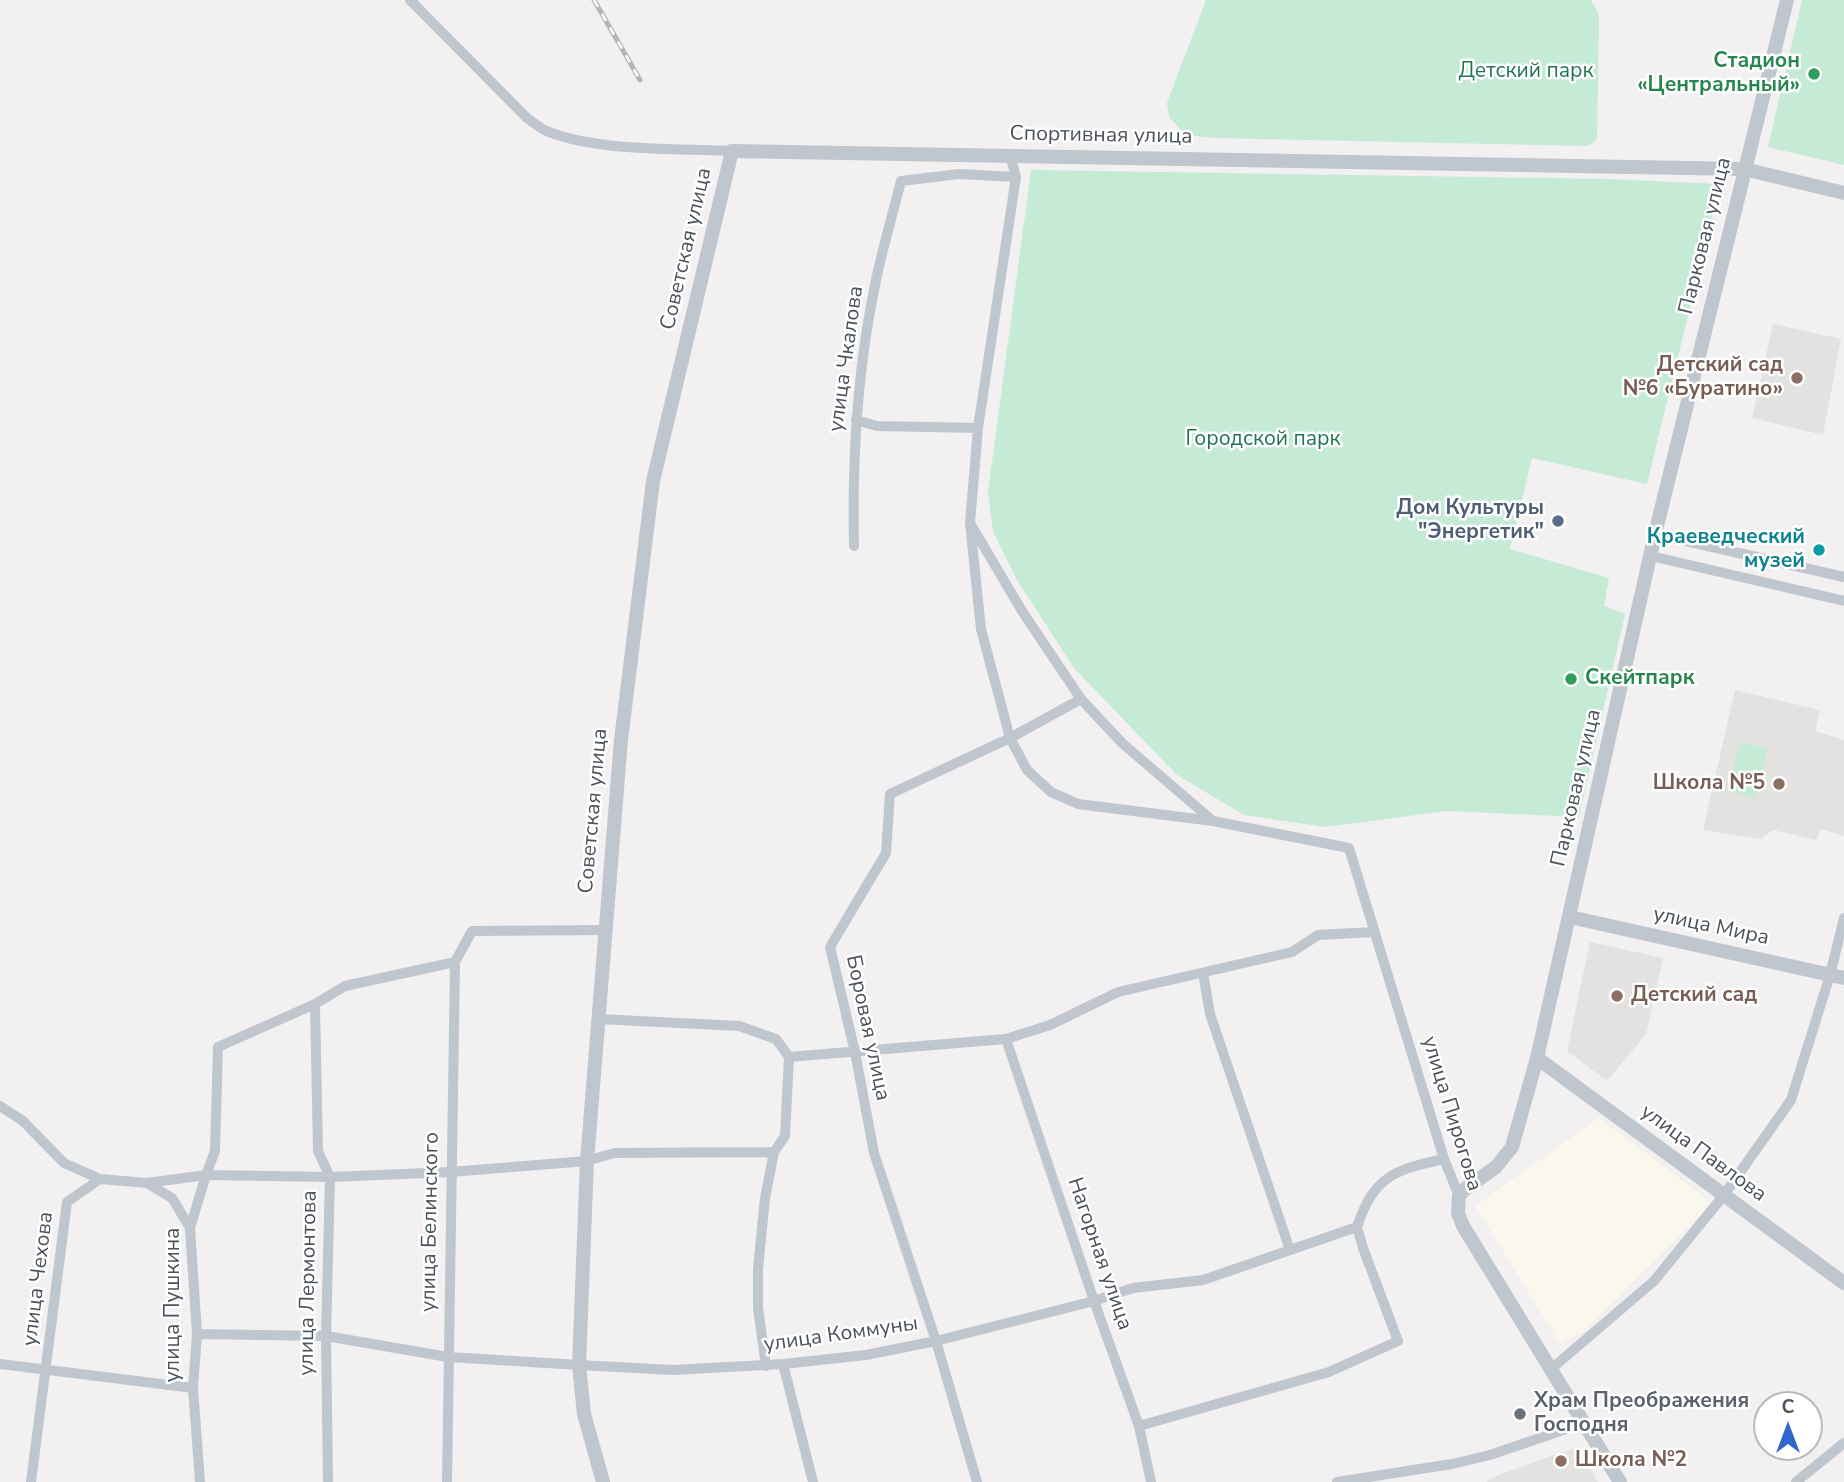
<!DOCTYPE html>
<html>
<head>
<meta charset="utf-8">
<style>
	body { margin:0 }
	#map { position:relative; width:1844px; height:1482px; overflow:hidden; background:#f2f0f0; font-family:"Nunito Sans",sans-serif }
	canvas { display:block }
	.north { position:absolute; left:1753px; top:1391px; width:70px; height:70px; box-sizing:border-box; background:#fff; border:2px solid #b7babd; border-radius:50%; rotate:0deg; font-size:19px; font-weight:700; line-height:28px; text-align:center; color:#4a525b }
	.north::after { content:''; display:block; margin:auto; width:24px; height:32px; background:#3167cc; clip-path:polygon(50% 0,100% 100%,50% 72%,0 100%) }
</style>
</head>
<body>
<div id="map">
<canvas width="1844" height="1482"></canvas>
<div class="north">С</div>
</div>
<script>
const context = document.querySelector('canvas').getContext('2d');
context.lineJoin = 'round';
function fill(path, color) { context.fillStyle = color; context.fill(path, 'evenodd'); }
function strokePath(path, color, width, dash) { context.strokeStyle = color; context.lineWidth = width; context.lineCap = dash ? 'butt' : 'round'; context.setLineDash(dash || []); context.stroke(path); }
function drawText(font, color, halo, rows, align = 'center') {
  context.font = font + ' "Nunito Sans",sans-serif'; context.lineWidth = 5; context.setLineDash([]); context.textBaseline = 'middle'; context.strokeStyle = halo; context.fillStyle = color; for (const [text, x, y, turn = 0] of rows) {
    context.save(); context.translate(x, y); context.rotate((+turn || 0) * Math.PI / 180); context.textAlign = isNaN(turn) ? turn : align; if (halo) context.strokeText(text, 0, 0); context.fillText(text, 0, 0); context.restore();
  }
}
const commercial = new Path2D(`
	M1599,1118L1712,1203L1584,1331L1560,1344L1476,1207L1486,1198Z`);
const education = new Path2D(`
	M1773,324L1841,339L1823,435L1752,418Z
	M1735,690L1820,710L1815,731L1844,740V836L1820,829L1817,840L1773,830L1761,839L1703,830Z
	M1590,942L1663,958L1646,1034L1607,1081L1567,1051Z
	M1577,1447L1598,1482H1486L1498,1475Z`);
const green = new Path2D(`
	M1206,0H1591L1598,12L1599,23L1597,138L1592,144L1587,146L1215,138L1186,135L1169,117L1167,103Z
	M1802,0H1844V165L1768,147Z
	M1031,170L1606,179L1720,184L1647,484L1532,458L1510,549L1609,578L1604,606L1625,614L1579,817L1447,811L1325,827L1244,815L1177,775L1074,668L1017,580L993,531L988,492Z
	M1741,742L1768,749L1755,799L1727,791Z`);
const minor = new Path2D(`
	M410,0L527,118C534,123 541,129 549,132C601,152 676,148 732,151
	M1010,155L1016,177L978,428L970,523L981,629L1010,738L1027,770L1051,792L1078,804L1213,821
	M856,420L877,426L978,428
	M970,523L1022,611L1081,699L1122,743L1213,821L1349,848L1444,1159L1459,1196
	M1655,534L1844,577
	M854,546C852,460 857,374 874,290C881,253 892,217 901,181L959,174L1016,177
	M1651,556L1844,601
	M1203,973L1210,1014L1290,1250
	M315,1004L318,1151L330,1177L326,1336L328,1482
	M598,1019L739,1026L776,1039L789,1057
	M1006,1039L1094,1301L1139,1426L1151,1482
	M789,1057L1006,1039L1050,1025L1118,992L1292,952L1318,935L1373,932
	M0,1106L23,1121L64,1163L100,1179L67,1202L31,1482
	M100,1179L147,1183L206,1175L330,1177L450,1172L587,1161L614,1153L774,1152
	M147,1183L172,1198L190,1228
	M197,1334L326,1336L448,1357L579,1365L673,1370L783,1364L866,1355L936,1341L1094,1301L1133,1288L1203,1280L1357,1227C1374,1176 1394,1170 1444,1159
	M0,1364L193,1388
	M783,1364L813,1482
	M766,1366L758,1308V1269L765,1198L774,1152L785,1136L789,1057
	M1550,1370L1654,1281L1724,1195L1791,1100L1830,975L1844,918
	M1139,1426L1329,1372L1398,1341L1363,1248L1357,1227
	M200,1482L193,1388L197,1334L190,1228L206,1175L215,1151L218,1047L315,1004L345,986L455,962L472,931L605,930
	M447,1482L455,962
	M977,1482L936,1341L874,1153L855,1052L830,947L886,853L890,794L1010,738L1081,699
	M1337,1482L1452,1464L1490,1455L1584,1423
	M1796,1482L1844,1443`);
const tertiary = new Path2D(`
	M1570,917L1844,978
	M1537,1058L1844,1283
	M603,1482L584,1414L579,1365L587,1161L621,740L653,481L732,151L1744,169L1844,193
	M1620,1482L1463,1226L1458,1213L1459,1196L1465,1189L1496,1167L1512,1147L1537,1058L1655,534L1787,0`);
const rail = new Path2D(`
	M594,0L640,80`);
const markers = [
	[1814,74,7,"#2e9e5b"],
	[1797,378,7,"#8d6e63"],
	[1558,521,7,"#5c6f8a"],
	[1819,550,7,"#0f9aa8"],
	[1571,679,7,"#2e9e5b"],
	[1779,784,7,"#8d6e63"],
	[1617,996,7,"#8d6e63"],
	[1520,1414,7,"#6b7280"],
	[1561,1461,7,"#8d6e63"]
];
const leisureNames = [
	["Стадион",1800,62],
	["«Центральный»",1800,86],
	["Скейтпарк",1585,679,"left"]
];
const parkNames = [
	["Детский парк",1526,72],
	["Городской парк",1263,440]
];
const streetNames = [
	["Спортивная улица",1101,136,1],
	["Парковая улица",1706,236,-76],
	["Советская улица",687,249,-77],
	["улица Чкалова",847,359,-82],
	["Парковая улица",1577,788,-77],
	["Советская улица",594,811,-85],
	["улица Мира",1711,927,12],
	["Боровая улица",867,1028,78],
	["улица Пирогова",1451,1114,73],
	["улица Павлова",1703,1154,36],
	["улица Белинского",431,1222,-89],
	["Нагорная улица",1099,1254,71],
	["улица Чехова",39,1279,-83],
	["улица Лермонтова",309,1283,-89],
	["улица Пушкина",174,1305,-90],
	["улица Коммуны",841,1335,-8]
];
const educationNames = [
	["Детский сад",1783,366],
	["№6 «Буратино»",1783,390],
	["Школа №5",1765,784],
	["Детский сад",1631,996,"left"],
	["Школа №2",1575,1461,"left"]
];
const serviceNames = [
	["Дом Культуры",1544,509],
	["\"Энергетик\"",1544,533]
];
const cultureNames = [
	["Краеведческий",1805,538],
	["музей",1805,562]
];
const worshipNames = [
	["Храм Преображения",1534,1402],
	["Господня",1534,1426]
];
fill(commercial, '#faf7ec');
fill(education, '#e3e2e1');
fill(green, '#c5ead6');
strokePath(minor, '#c0c6cd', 10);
strokePath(tertiary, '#c0c6cd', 14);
strokePath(rail, '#b3b5b9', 5);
strokePath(rail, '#fff', 2.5, [8]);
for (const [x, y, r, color] of markers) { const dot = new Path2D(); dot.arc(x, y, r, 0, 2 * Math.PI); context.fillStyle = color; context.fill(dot); strokePath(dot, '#fff', 2.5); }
drawText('bold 21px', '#27864d', '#fff', leisureNames, 'right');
drawText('21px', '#237452', '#fff', parkNames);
drawText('21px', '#4a525b', '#fff', streetNames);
drawText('bold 21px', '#785e54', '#fff', educationNames, 'right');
drawText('bold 21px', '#4e5e75', '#fff', serviceNames, 'right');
drawText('bold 21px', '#0d838f', '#fff', cultureNames, 'right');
drawText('bold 21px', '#5b616d', '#fff', worshipNames, 'left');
</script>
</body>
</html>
